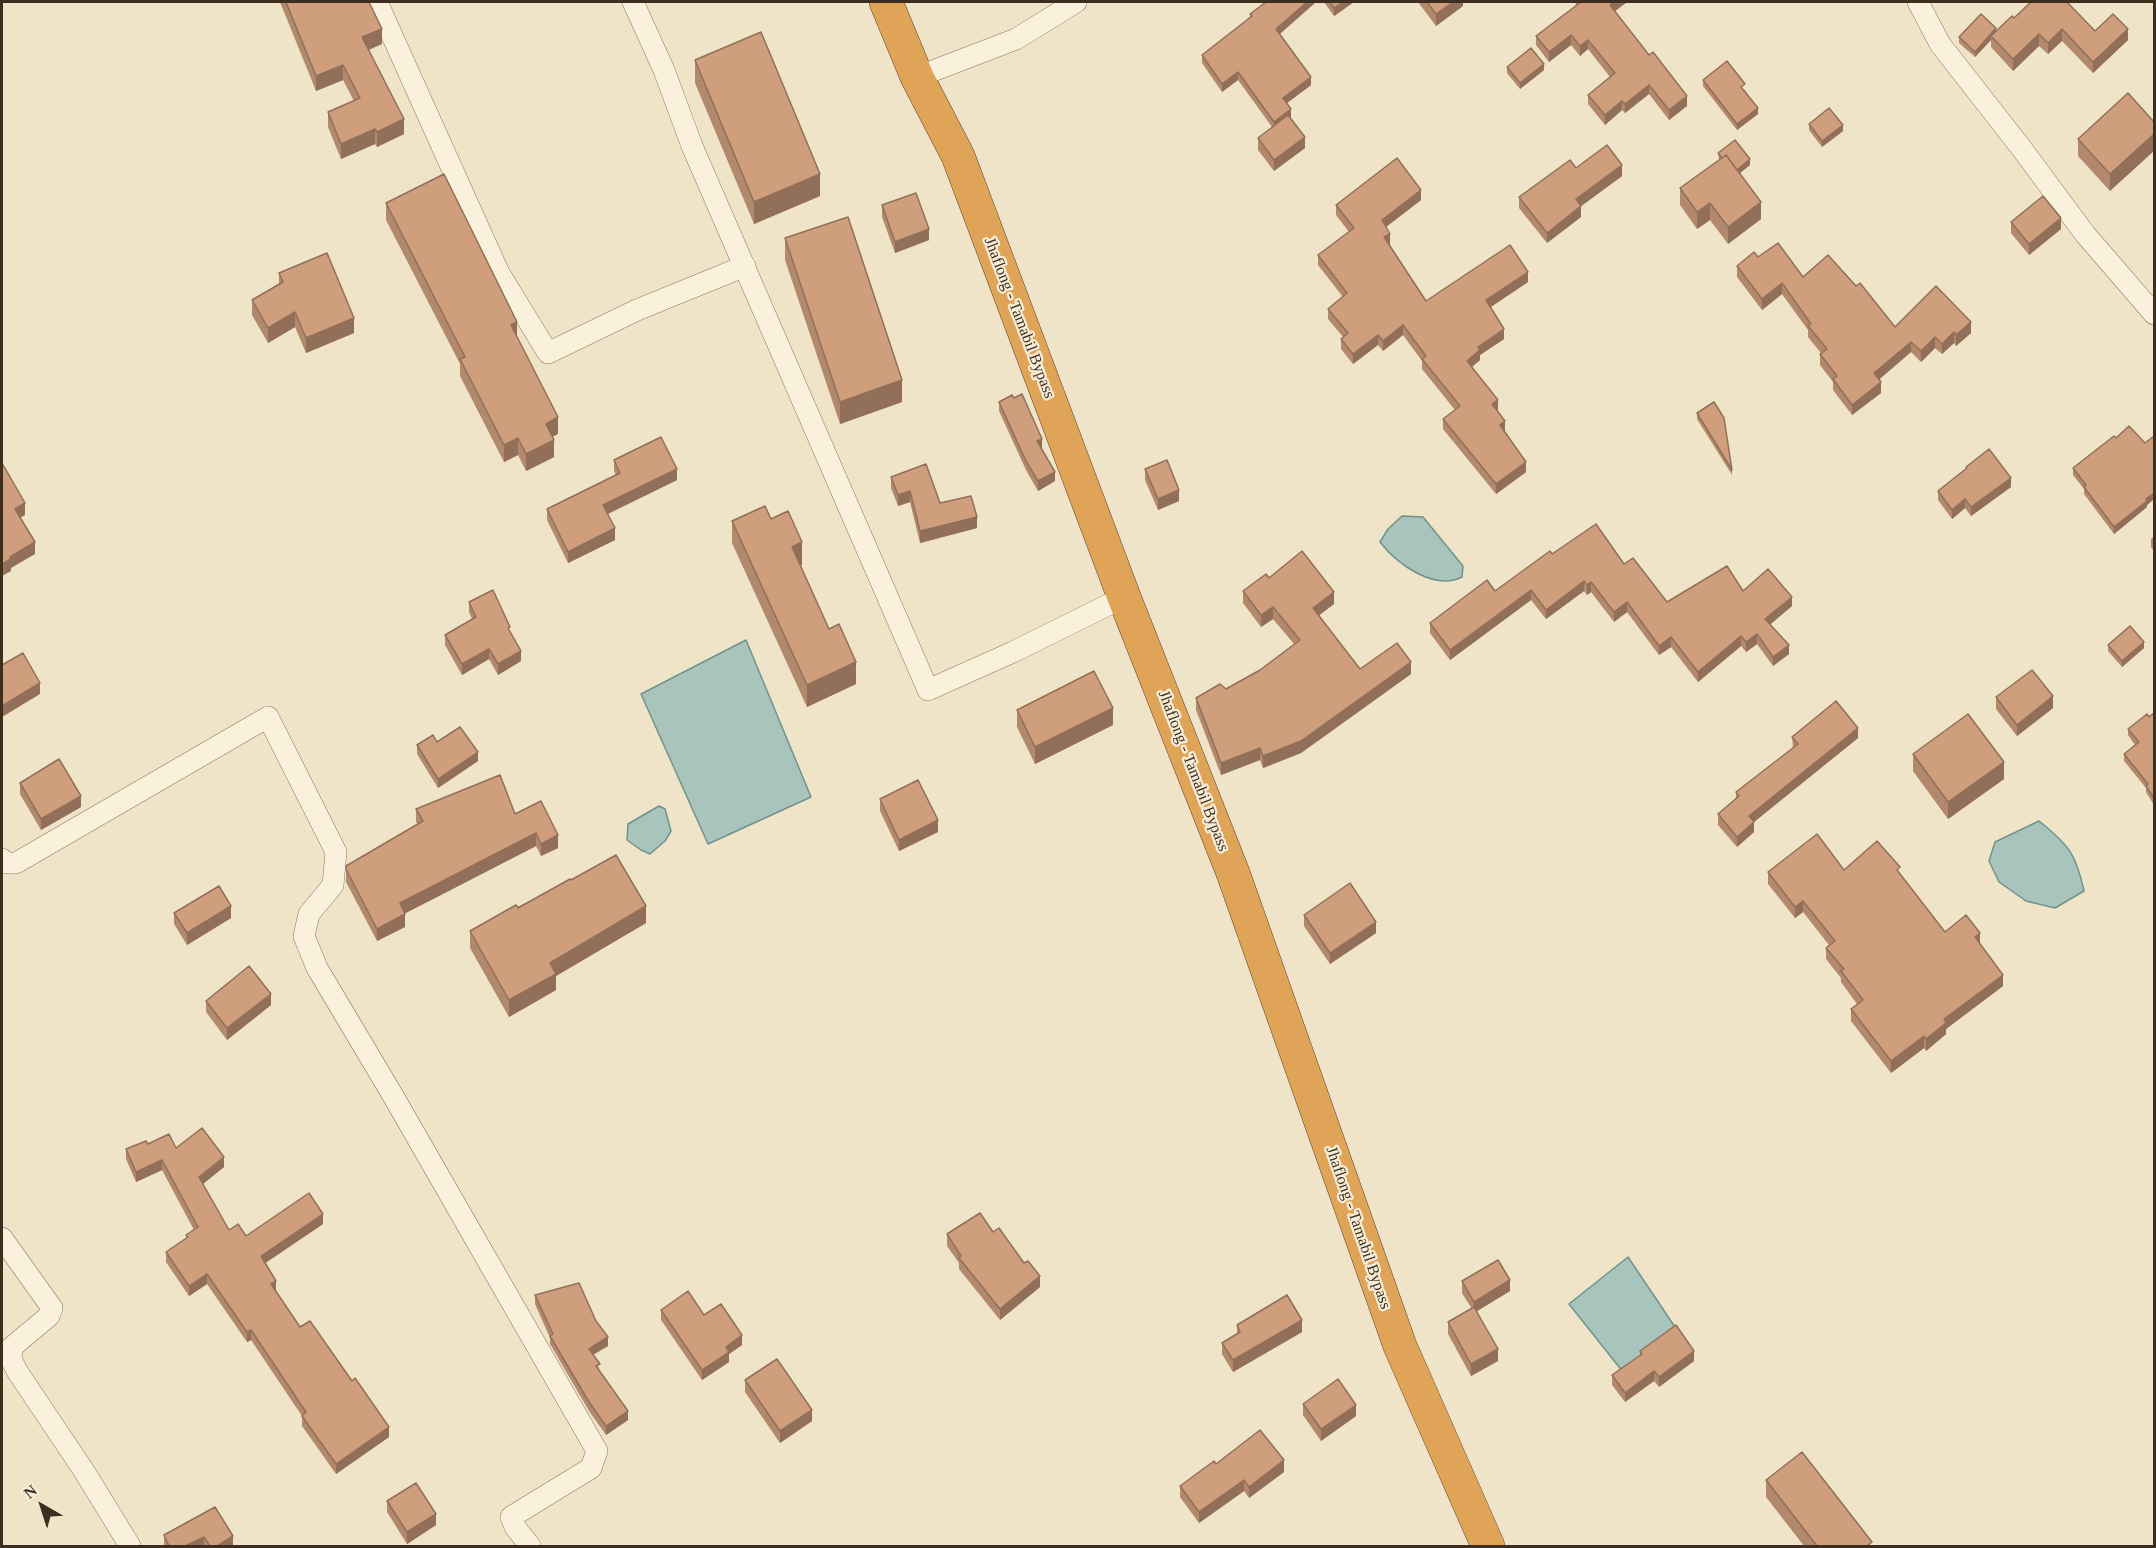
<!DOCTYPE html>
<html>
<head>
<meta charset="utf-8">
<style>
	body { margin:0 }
	#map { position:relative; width:2156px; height:1548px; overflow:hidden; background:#f0e4c8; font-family:"Times New Roman",serif }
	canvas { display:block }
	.frame { position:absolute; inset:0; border:3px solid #3d2e20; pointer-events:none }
	.north { position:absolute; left:12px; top:1476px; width:60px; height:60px; -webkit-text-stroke:4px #f7eed8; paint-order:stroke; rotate:321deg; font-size:16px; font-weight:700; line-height:24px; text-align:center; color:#3d2e20 }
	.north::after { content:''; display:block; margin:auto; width:21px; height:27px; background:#3d2e20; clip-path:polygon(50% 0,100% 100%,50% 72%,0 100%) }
</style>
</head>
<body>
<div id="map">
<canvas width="2156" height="1548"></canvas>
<div class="frame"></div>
<div class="north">N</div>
</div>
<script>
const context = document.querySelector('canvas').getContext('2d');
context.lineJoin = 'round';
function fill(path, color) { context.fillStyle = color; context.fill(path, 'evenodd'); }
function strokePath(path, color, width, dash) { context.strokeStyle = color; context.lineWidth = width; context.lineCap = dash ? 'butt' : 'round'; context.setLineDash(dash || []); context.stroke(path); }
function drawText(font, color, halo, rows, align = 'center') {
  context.font = font + ' "Times New Roman",serif'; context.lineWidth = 4.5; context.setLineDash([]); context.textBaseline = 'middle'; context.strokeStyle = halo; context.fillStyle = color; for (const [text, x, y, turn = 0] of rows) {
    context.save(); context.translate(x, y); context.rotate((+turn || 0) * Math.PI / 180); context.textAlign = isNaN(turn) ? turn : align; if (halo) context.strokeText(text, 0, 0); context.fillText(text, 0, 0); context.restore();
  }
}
const water = new Path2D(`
	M1402,516L1423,517L1463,566L1462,577C1434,591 1397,564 1380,542L1388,529Z
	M746,640L811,797L708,844L641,694Z
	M659,806L665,809L671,831L665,841L650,854L641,850L627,840L628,824Z
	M2039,821C2069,845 2076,854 2084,891L2055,908L2026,901L1999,882L1989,861L1995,842Z
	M1628,1257L1677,1330L1623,1372L1569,1304Z`);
const street = new Path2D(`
	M377,2L499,273L548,353L637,310L745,266
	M633,2L664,70L692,146L928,690L1013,652L1124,597
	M1918,2L1940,44L2022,149L2085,234L2154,314
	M917,77L1016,39L1076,2
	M2,859L3,863H16L268,717L336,852L333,885L309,914L304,936L317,968L392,1094L597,1451L591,1468L511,1517L515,1527L530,1546
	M2,1238L52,1308L49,1316L12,1347L11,1359L17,1371L84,1471L130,1546`);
const highway = new Path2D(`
	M886,2L917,77L958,156L1124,597L1233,873L1400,1346L1488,1546`);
const wall = new Path2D(`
	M280,2H369L382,44L369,50L404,134L377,147L375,144L341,159L328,127V112L354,101L343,80L316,91Z
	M1316,2L1280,34L1311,85L1287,103L1291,118L1305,148L1274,171L1258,150V138L1272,127L1238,80L1222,92L1202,63V55L1250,18V14Z
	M1324,2H1354L1334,16Z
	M1418,2H1463V6L1436,26Z
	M1575,2H1627L1615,11L1687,106L1669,120L1649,94L1625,113L1622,110L1605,125L1588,104V95L1610,77L1588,49L1580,56L1571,45L1549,62L1536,45V36L1576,5Z
	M2014,18L2095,31L2128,40L2093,73L2062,41L2048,54L2039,46L2013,71L1991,47V40L1975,57L1959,43V37L1996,31Z
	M695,60L820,196L754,224L695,83Z
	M1507,67L1544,70L1520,89L1507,73Z
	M1703,80L1745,90L1758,114L1737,130L1703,86Z
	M2154,122L2110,191L2078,156V139Z
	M1809,124L1843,131L1822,147L1809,130Z
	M1718,153L1750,165L1739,173L1761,219L1728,244L1710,220L1697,229L1680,205V188L1719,160Z
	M1576,168L1622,176L1581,206V217L1547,243L1519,208V197Z
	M1421,200L1386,227L1390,244H1389L1426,301L1528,282L1491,307L1504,339L1480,355V360L1472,367L1498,410L1505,431H1504L1526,472L1496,494L1443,429V419L1455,410L1422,369V361L1403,335L1383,351L1378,345L1353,364L1341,349V339L1343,337L1328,319V309L1343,297L1318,265V255L1349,232L1336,215V205Z
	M386,203L517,337L558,434L552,437L554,457L526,471L518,455L504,462L460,376V364L386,220Z
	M882,205L929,240L895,253L882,217Z
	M2011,222L2061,229L2029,255L2011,233Z
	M785,238L902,402L840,424L785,260Z
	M1758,257L1803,277L1856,286L1895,327L1971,333L1956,346L1954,343L1942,354L1935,348L1921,362L1911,352L1879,379L1881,393L1852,415L1833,390V382L1820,365V354L1821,353L1808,337V330L1782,294L1762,310L1737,277V266Z
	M279,273L354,333L306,353L295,327L268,343L252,315V300L279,284Z
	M999,402L1042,448L1055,481L1038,491L1026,470L999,411Z
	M1697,413L1732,470V475L1697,419Z
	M2154,436V499L2147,505V507L2114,534L2084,494V489L2073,475V468L2116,438L2145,443Z
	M614,460L677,480L608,514L615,540L568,563L547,520V509L616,475L614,471Z
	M1966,467L2011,487L1971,516L1965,508L1952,519L1938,500V491L1966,469Z
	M1145,469L1179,501L1158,510L1145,480Z
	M891,477L940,503L977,528L920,543L910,502L898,506L891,488Z
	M771,519L802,565L800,566L829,629L856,684L807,707L732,543V521Z
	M2154,536V551L2151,547V539Z
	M1552,554L1624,564L1667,602L1743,591L1792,606L1770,624L1789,654L1773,666L1757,644L1746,652L1741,646L1698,682L1671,647L1659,655L1627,612L1614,622L1591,592L1587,595L1584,591L1546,619L1531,600L1450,660L1430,633V623L1495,591Z
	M1269,578L1334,604L1318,615L1360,669L1411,674L1301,753L1263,768L1260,760L1221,775L1196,710V698L1226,689L1260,670L1294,644L1273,619L1261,627L1243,603V591Z
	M469,602L510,632L521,661L498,675L489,659L462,675L445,645V635L472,619L469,612Z
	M2108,645L2144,648L2122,667L2108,651Z
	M1996,697L2053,708L2017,736L1996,709Z
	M1017,710L1113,725L1035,764L1017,727Z
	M2154,713V805L2146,792V788L2124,761V754L2135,745L2128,735V729Z
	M1792,737L1858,738L1754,822V832L1737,847L1718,825V814L1736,799V792L1793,748Z
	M437,742L478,761L438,788L417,754V745Z
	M1913,754L2004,779L1948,819L1913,771Z
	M20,783L81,807L41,830L20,794Z
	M880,799L938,832L899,851L880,811Z
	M416,809L515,814L558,848L541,856L536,846L435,898L405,913V927L377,941L346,882V866L418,824L416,822Z
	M1844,870L1900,874L1945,932L1980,944L2003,986L1946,1029V1034L1926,1051L1924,1048L1891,1073L1851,1021V1009L1857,1004L1841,982V978L1826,959V948L1829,945L1803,912L1795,918L1768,884V872Z
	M571,880L646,923L556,976V990L509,1017L470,948V931Z
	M174,913L231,918L187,945L174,924Z
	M1304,915L1376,933L1330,964L1304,926Z
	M206,1001L271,1005L227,1040L206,1012Z
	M148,1144L176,1148L224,1167L203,1184L229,1230L246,1236L323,1224L265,1263L275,1291L300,1327L389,1437L336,1474L302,1426V1416L251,1340L247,1342L207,1284L189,1296L166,1262V1252L186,1238V1235L194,1230L162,1170L136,1182L126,1159V1149Z
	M993,1232L1040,1287L1000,1320L959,1269V1263L947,1246V1234Z
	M1462,1281L1510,1291L1477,1311L1498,1361L1471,1376L1448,1334V1322L1472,1309L1462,1293Z
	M535,1295L596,1321L608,1346L593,1355L600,1371L628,1420L606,1435L589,1411L550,1344V1338L535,1304Z
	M661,1310L704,1315L742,1345L729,1354V1362L702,1380L661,1320Z
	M1237,1325L1302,1332L1233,1372L1222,1354V1343L1237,1334Z
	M1640,1351L1694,1361L1659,1387L1654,1381L1625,1402L1612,1385V1375L1640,1355Z
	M745,1380L812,1421L780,1443L745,1392Z
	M1303,1404L1356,1416L1321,1441L1303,1415Z
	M1216,1464L1284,1472L1249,1498L1244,1491L1199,1523L1180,1497V1486Z
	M1766,1480L1872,1546H1804L1766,1497Z
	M387,1501L436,1525L407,1544L387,1512Z
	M215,1507L233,1545L231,1546H165L164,1544V1535Z`);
const shadedWall = new Path2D(`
	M1307,2H1316L1276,37V29Z
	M1343,2H1354L1334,16V8Z
	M1453,2H1463V6L1436,26V14Z
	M1615,2H1627L1610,15V5Z
	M1996,28V34L1991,36V40L1975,57V52Z
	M382,29V44L362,52V37Z
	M2062,29V41L2048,54V43Z
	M2128,29V40L2093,73V62Z
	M2039,34V46L2013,71V59Z
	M1571,35V45L1549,62V52Z
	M1588,40V49L1580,56V46Z
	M1544,64V70L1520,89V83Z
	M343,65V80L316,91V76Z
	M1238,72V80L1222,92V84Z
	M1311,77V85L1283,106V98Z
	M1649,85V94L1625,113V104Z
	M1687,96V106L1669,120V110Z
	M1622,101V110L1605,125V115Z
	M1758,108V114L1737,130V124Z
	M1291,109V117L1274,130V122Z
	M404,119V134L377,147V132Z
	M1843,125V131L1822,147V141Z
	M375,129V144L341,159V144Z
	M2154,134V151L2110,191V174Z
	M1305,137V148L1274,171V160Z
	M1750,159V165L1734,178V172Z
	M1622,165V176L1576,210V199Z
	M820,174V196L754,224V202Z
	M1421,190V200L1382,230V220Z
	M1761,202V219L1728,244V227Z
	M1710,203V220L1697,229V212Z
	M1581,206V217L1547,243V233Z
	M2061,218V229L2029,255V244Z
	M929,229V240L895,253V242Z
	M1390,234V244L1384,247V237Z
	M1528,272V282L1486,310V300Z
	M1782,283V294L1762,310V299Z
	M295,312V327L268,343V328Z
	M354,318V333L306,353V338Z
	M517,322V339L511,325Z
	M1971,322V333L1956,346V335Z
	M1403,325V335L1383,351V341Z
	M1504,329V339L1480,355V360L1467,371V361L1478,347Z
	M1954,332V343L1942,354V344Z
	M1378,335V345L1353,364V354Z
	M1935,337V348L1921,362V351Z
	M1911,342V352L1874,384V373Z
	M902,380V402L840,424V402Z
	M1881,382V393L1852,415V405Z
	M1498,400V410L1492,404Z
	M558,417V434L546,440V424Z
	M1505,421V431L1500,435V425Z
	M518,438V455L504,462V445Z
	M1042,439V448L1037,450V441Z
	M554,440V457L526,471V454Z
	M1526,462V472L1496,494V484Z
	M677,469V480L603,516V505Z
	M1055,472V481L1038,491V481Z
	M2011,478V487L1971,516V507Z
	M1179,490V501L1158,510V499Z
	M910,491V502L898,506V495Z
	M2154,493V499L2147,505V507L2114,534V527Z
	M1965,499V508L1952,519V510Z
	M25,503V515L15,521V509Z
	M977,517V528L920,543V531Z
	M615,528V540L568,563V552Z
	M35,542V554L11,568V571L2,576V564L10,557Z
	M802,542V565L792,569V547Z
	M1584,581V591L1546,619V610Z
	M1591,582V592L1587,595V585Z
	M1531,590V600L1450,660V650Z
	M1334,592V604L1313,620V608Z
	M1792,597V606L1765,629V619Z
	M1627,602V612L1614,622V612Z
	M1273,607V619L1261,627V615Z
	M1757,634V644L1746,652V642Z
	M1741,636V646L1698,682V672Z
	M1671,637V647L1659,655V646Z
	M2144,642V648L2122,667V661Z
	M1789,645V654L1773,666V657Z
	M489,649V659L462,675V664Z
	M521,651V661L498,675V664Z
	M856,662V684L807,707V685Z
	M1411,662V674L1301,753L1263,768V756Z
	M40,683V694L2,717V706Z
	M2053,696V708L2017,736V725Z
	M1113,708V725L1035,764V747Z
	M1858,728V738L1749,826V816Z
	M1260,748V760L1221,775V763Z
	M478,752V761L438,788V779Z
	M2004,762V779L1948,819V802Z
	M81,796V807L41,830V819Z
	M938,820V832L899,851V840Z
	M1754,822V832L1737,847V837Z
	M536,833V846L400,916V903Z
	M558,835V848L541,856V844Z
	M1803,901V912L1795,918V907Z
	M231,906V918L187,945V933Z
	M646,906V923L556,976V990L509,1017V1000L550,963Z
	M405,914V927L377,941V929Z
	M1376,922V933L1330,964V953Z
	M1980,933V945L1975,937Z
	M2003,975V986L1946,1029V1034L1926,1051V1039L1944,1019Z
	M271,994V1005L227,1040V1028Z
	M1924,1036V1048L1891,1073V1061Z
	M224,1157V1167L199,1187V1177Z
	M162,1160V1170L136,1182V1172Z
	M323,1214V1224L261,1266V1256Z
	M207,1274V1284L189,1296V1286Z
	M1040,1276V1287L1000,1320V1309Z
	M1510,1280V1291L1474,1313V1302Z
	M276,1281V1291L271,1294V1284Z
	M1302,1320V1332L1233,1372V1360Z
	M251,1330V1340L247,1342V1332Z
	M742,1335V1345L729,1354V1362L702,1380V1370L726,1347Z
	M608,1337V1346L589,1357V1349Z
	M1498,1349V1361L1471,1376V1364Z
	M1694,1351V1361L1659,1387V1377Z
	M1654,1371V1381L1625,1402V1393Z
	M1356,1405V1416L1321,1441V1429Z
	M812,1410V1421L780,1443V1431Z
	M628,1411V1420L606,1435V1426Z
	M389,1427V1437L336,1474V1464Z
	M1284,1460V1472L1249,1498V1487Z
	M1244,1480V1491L1199,1523V1512Z
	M436,1514V1525L407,1544V1532Z
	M233,1536V1545L231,1546H217Z
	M204,1537V1546H185Z`);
const building = new Path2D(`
	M286,2H369L382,29L362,37L404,119L377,132L375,129L341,144L328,112L360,98L343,65L316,76Z
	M1266,2H1307L1276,29L1311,77L1283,98L1291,109L1274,122L1238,72L1222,84L1202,55L1252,16L1250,14Z
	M1330,2H1343L1334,8Z
	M1427,2H1453L1436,14Z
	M1581,2H1615L1610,5L1649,55L1653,52L1687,96L1669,110L1649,85L1625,104L1622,101L1605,115L1588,95L1615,73L1588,40L1580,46L1571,35L1549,52L1536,36Z
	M2031,2H2067L2095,31L2113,14L2128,29L2093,62L2062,29L2048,43L2039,34L2013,59L1991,36L2012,16L2014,18Z
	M1981,14L1996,28L1975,52L1959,37Z
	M761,32L820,174L754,202L695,60Z
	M1531,48L1544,64L1520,83L1507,67Z
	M1727,61L1745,84L1741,87L1758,108L1737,124L1703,80Z
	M2128,93L2154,122V134L2110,174L2078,139Z
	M1829,108L1843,125L1822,141L1809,124Z
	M1288,115L1305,137L1274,160L1258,138Z
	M1735,140L1750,159L1737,170L1726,155L1722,158L1718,153Z
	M1607,145L1622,165L1576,199L1581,206L1547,233L1519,197L1570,160L1576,168Z
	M1726,155L1761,202L1728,227L1710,203L1697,212L1680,188Z
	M1397,158L1421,190L1382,220L1390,234L1384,237L1426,301L1510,245L1528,272L1486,300L1504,329L1478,347L1480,350L1467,361L1498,400L1492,404L1505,421L1500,425L1526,462L1496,484L1443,419L1460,406L1422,359L1426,356L1403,325L1383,341L1378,335L1353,354L1341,339L1348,333L1328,309L1347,293L1318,255L1354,228L1336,205Z
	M444,174L517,322L511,325L558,417L546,424L554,440L526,454L518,438L504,445L460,359L465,357L386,203Z
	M916,193L929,229L895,242L882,205Z
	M2043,196L2061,218L2029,244L2011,222Z
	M848,217L902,380L840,402L785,238Z
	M1778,243L1803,277L1828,255L1856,286L1860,283L1895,327L1936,286L1971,322L1956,335L1954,332L1942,344L1935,337L1921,351L1911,342L1874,373L1881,382L1852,405L1833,379L1837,376L1820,354L1827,349L1808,326L1811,324L1782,283L1762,299L1737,266L1754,252L1758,257Z
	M327,253L354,318L306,338L295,312L268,328L252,300L283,282L279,273Z
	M1022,394L1042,439L1037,441L1055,472L1038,481L1026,461L999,402L1012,395L1014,398Z
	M1714,402L1724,418L1732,470L1697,413Z
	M2129,426L2145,443L2154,436V493L2146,499L2147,501L2114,527L2084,487L2086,485L2073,468L2114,436L2116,438Z
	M661,437L677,469L603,505L615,528L568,552L547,509L620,473L614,460Z
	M1989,449L2011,478L1971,507L1965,499L1952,510L1938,491L1967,468L1966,467Z
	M1167,460L1179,490L1158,499L1145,469Z
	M2,463L25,503L15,509L35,542L10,557L11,559L2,564Z
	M926,464L940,503L971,496L977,517L920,531L910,491L898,495L891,477Z
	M765,506L771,519L788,511L802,542L792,547L829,629L839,624L856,662L807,685L732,521Z
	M1596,524L1624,564L1633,558L1667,602L1727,566L1743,591L1768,569L1792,597L1765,619L1789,645L1773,657L1757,634L1746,642L1741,636L1698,672L1671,637L1659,646L1627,602L1614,612L1591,582L1587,585L1584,581L1546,610L1531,590L1450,650L1430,623L1487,580L1495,591L1550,551L1552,554Z
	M1302,551L1334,592L1313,608L1360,669L1397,643L1411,662L1301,741L1263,756L1260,748L1221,763L1196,698L1220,684L1226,689L1260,670L1300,640L1273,607L1261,615L1243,591L1266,574L1269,578Z
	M493,590L510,627L508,628L521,651L498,664L489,649L462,664L445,635L476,617L469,602Z
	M2130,626L2144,642L2122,661L2108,645Z
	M23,653L40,683L2,706V665Z
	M2032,670L2053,696L2017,725L1996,697Z
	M1094,671L1113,708L1035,747L1017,710Z
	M1836,701L1858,728L1749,816L1754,822L1737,837L1718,814L1739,796L1736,792L1798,744L1792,737Z
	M2154,713V798L2146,786L2148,784L2124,754L2139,742L2128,729L2147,714L2149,717Z
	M1968,714L2004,762L1948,802L1913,754Z
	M460,727L478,752L438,779L417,745L433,735L437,742Z
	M59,759L81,796L41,819L20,783Z
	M500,775L515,814L541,801L558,835L541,844L536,833L435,885L400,903L405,914L377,929L346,869V866L423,821L416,809Z
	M918,780L938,820L899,840L880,799Z
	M1817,834L1844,870L1877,841L1900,867L1897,870L1945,932L1966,915L1980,933L1975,937L2003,975L1944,1019L1946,1023L1926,1039L1924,1036L1891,1061L1851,1009L1863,1000L1841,971L1844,969L1826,948L1835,941L1803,901L1795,907L1768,872Z
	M616,855L646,906L550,963L556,974L509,1000L470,931L516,905L518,908L570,879L571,880Z
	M1350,883L1376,922L1330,953L1304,915Z
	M219,886L231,906L187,933L174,913Z
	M249,966L271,994L227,1028L206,1001Z
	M202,1128L224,1157L199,1177L229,1230L238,1224L246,1236L309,1193L323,1214L261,1256L276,1281L271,1284L300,1327L310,1321L352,1381L355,1378L389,1427L336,1464L302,1416L306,1412L251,1330L247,1332L207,1274L189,1286L166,1252L188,1237L186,1235L198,1227L162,1160L136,1172L126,1149L146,1141L148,1144L169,1134L176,1148Z
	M980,1213L993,1232L999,1228L1024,1263L1028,1261L1040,1276L1000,1309L959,1258L961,1256L947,1234Z
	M1498,1260L1510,1280L1474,1302L1462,1281Z
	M579,1283L596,1321L608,1337L589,1349L600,1364L596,1366L628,1411L606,1426L589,1402L550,1336L553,1334L535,1295Z
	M688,1291L704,1315L721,1304L742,1335L726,1347L729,1352L702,1370L661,1310Z
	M1287,1295L1302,1320L1233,1360L1222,1343L1240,1332L1237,1325Z
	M1474,1307L1498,1349L1471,1364L1448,1322Z
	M1676,1325L1694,1351L1659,1377L1654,1371L1625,1393L1612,1375L1642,1354L1640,1351Z
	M777,1359L812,1410L780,1431L745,1380Z
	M1338,1379L1356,1405L1321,1429L1303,1404Z
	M1260,1430L1284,1460L1249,1487L1244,1480L1199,1512L1180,1486L1214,1461L1216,1464Z
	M1802,1452L1872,1542L1867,1546H1817L1766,1480Z
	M416,1483L436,1514L407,1532L387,1501Z
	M215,1507L233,1536L217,1546H210L204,1537L185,1546H169L164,1535Z`);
const streetNames = [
	["Jhaflong - Tamabil Bypass",1019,318,69],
	["Jhaflong - Tamabil Bypass",1193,771,69],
	["Jhaflong - Tamabil Bypass",1358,1228,71]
];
fill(water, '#a9c4bc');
strokePath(water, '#6f938a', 1.5);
strokePath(street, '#8d765c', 22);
strokePath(highway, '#5b4430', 34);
strokePath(street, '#faf1dc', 21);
strokePath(highway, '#e0a458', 33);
fill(wall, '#b2896c');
fill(shadedWall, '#916f58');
fill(building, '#cf9f7d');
strokePath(building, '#916f58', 1.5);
drawText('16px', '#3d2e20', '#f7eed8', streetNames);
</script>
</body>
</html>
